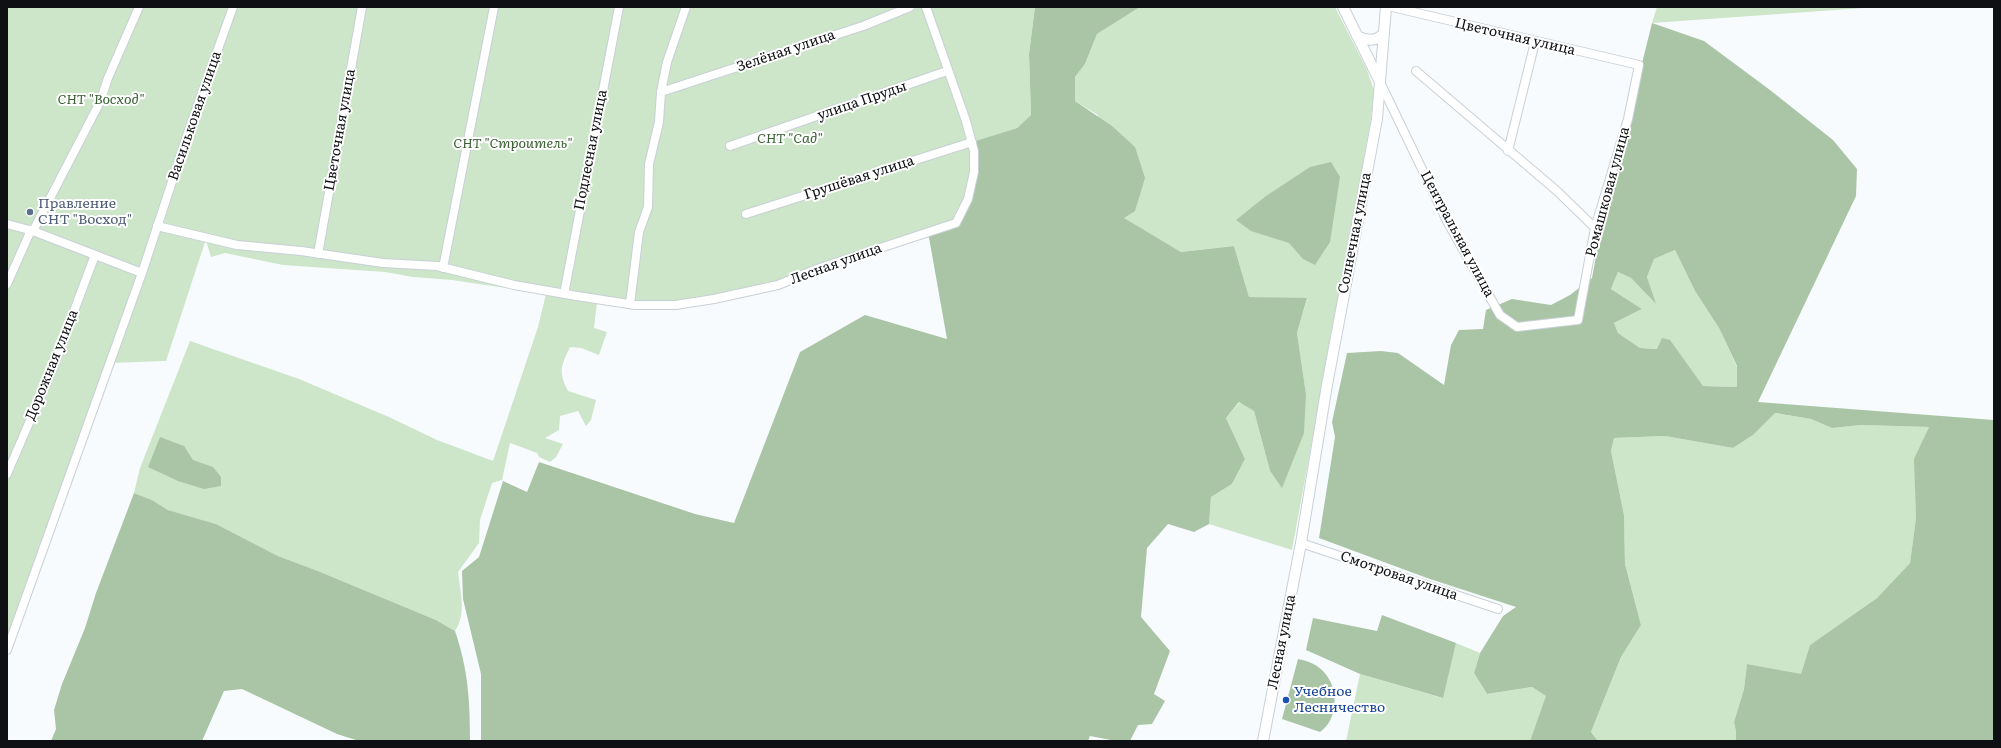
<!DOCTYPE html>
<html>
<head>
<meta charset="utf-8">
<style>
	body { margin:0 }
	#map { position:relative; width:2001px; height:748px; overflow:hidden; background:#f8fbfe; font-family:Literata,serif }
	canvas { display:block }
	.frame { position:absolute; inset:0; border:8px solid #0e1013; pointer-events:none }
</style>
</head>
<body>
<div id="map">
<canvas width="2001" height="748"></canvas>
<div class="frame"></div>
</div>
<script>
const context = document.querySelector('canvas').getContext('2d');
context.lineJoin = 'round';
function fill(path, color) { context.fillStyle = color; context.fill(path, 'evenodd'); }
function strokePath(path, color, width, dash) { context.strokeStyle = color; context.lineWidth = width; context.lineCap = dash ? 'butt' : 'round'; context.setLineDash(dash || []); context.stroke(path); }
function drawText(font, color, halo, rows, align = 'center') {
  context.font = font + ' Literata,serif'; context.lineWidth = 4; context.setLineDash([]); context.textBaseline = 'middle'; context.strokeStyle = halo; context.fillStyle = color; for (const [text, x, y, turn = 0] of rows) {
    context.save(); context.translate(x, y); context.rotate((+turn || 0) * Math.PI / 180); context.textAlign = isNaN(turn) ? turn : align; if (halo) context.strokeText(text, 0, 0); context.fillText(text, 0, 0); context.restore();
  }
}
const green = new Path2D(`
	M7,7H1035L1029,54L1031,115L1017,128L972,142L974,172L956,223L778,285L714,299L635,305L437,266L206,239L166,361L110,363L7,650Z
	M1140,7H1335L1367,70L1374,90L1371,119L1292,550L1209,524L1211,497L1232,484L1245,459L1226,418L1240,402L1254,411L1270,471L1282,487L1306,394L1297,333L1307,299L1249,297L1234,246L1181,252L1123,218L1098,115L1075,101V77L1085,64L1097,34Z
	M1657,7H1878L1652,23Z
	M208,241L437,268L597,302L594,328L607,332L599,355L581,348L570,347C561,366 558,371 568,391L596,400L591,420L586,426L578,411L560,416L559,430L545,438L563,444L556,457L550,462L539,457L537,453L510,443L502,480L492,483L480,520L479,543L458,572C460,591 467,614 455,631L436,620L318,571L278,556L216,524L168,510L152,500L134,493L140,468L190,341L299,379L389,417L437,440L493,461L538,327L546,294L452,280L413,277L385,272L283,265L225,253L211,257L207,244Z
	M1675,250L1695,291L1719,328L1737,367V387L1703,386L1657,349L1640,348L1618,333L1614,323L1642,309L1611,289L1618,272L1631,278L1655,303L1647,277L1654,259Z
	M1774,413L1811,419L1832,428L1861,425L1929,427L1915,459L1916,518L1910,563L1877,598L1810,645L1801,675L1747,664L1744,689L1734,722L1736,732V741H1598L1591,732L1621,657L1641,625L1625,564L1624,515L1611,451L1614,438L1665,436L1733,448L1753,435Z
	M1456,643L1480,653L1474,673L1487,694L1532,687L1547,696L1530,741H1346L1360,674L1442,698Z`);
const forest = new Path2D(`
	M1035,7H1140L1097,34L1085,64L1075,77V101L1112,126L1135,147L1145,178L1135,211L1124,218L1181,252L1234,246L1249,297L1307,298L1297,333L1306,394L1304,433L1282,488L1270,471L1254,411L1239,402L1226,418L1245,459L1232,484L1211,497L1209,524L1194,532L1168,524L1147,548L1141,617L1170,651L1154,694L1165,701L1152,724L1138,725L1130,741H1116L1090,736L1088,741H481V674L463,599L462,571L479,557L503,481L527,492L539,462L695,514L734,523L800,352L865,315L947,339L928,232L956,223L974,172L972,142L1017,128L1031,115L1029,54Z
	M1652,23L1704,41L1770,90L1833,140L1857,169L1856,196L1758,402L1994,420V741H1736V732L1734,722L1744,689L1747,664L1801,674L1810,645L1877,598L1910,563L1916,518L1914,459L1929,427L1861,425L1832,428L1811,419L1775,413L1753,435L1733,448L1665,436L1614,438L1611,451L1624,515L1625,564L1641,625L1621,657L1591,732L1598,741H1530L1546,696L1532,687L1487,694L1474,673L1480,653L1503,616L1516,607L1427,578L1319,538L1335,437L1332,422L1347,353L1381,351L1398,353L1444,385L1451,345L1459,330L1483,329L1486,310L1512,299L1551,305L1570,295L1592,278L1601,228ZM1675,250L1695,291L1719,328L1737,366V387L1703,386L1670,340L1662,338L1657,349L1640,348L1618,333L1614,323L1642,309L1611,289L1618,272L1631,278L1656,304L1647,277L1654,259Z
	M1331,162L1340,177L1330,242L1315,265L1303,259L1289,243L1251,231L1236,220L1266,196L1310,167Z
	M160,437L184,446L193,460L213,467L221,477V486L204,489L178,481L148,467Z
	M134,493L152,500L168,510L216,524L278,556L318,571L436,620L455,631C468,669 470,700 470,741H359L337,734L242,689L224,691L202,741H51L56,729L54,710L62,684L85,628L96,593Z
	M1382,615L1456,643L1443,698L1360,674L1306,650L1313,618L1377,631Z
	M1298,659C1307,661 1315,663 1323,671C1339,687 1339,719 1320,732L1282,719Z`);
const minor = new Path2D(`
	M1416,71L1557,191L1595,228
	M1379,80L1448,223L1500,315L1517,327L1578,320L1595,228L1628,119L1639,65L1392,7
	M661,92L863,26L910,7
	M730,146L947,71
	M1508,151L1535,42
	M746,214L972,142
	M7,224L33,231L142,273
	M157,226L237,245L301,251L383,263L437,266L514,285L577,296L635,305H676L714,299L778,285L817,269L956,223L968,199L974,172V151L966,121L926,7
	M33,231L100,102L108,78L139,7
	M318,254L362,7
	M443,268L494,7
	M7,284L31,230
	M564,294L619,7
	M630,304L639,232L648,207L649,164L659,122L661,92L667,62L686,7
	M7,474L53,367L95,255
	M1301,543L1498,609
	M7,650L142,273L190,127L233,7`);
const tertiary = new Path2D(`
	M1343,7L1379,80
	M1357,36C1368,41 1376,42 1384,33
	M1263,741L1301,543L1327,385L1377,119L1386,7`);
const markers = [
	[30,212,4,"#5c6f8a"],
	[1286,700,4,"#1a4fb4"]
];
const streetNames = [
	["Цветочная улица",1515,37,13],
	["Зелёная улица",786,51,-19],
	["улица Пруды",862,101,-19],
	["Васильковая улица",195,116,-71],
	["Цветочная улица",340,130,-80],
	["Подлесная улица",591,150,-79],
	["Грушёвая улица",859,178,-18],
	["Ромашковая улица",1608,192,-75],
	["Солнечная улица",1355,233,-79],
	["Центральная улица",1457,234,62],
	["Лесная улица",836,264,-20],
	["Дорожная улица",52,365,-68],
	["Смотровая улица",1399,576,19],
	["Лесная улица",1282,642,-79]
];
const parkNames = [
	["СНТ \"Восход\"",101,100],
	["СНТ \"Сад\"",790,139],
	["СНТ \"Строитель\"",513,144]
];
const serviceNames = [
	["Правление",38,204],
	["СНТ \"Восход\"",38,220]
];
const transitNames = [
	["Учебное",1294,692],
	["Лесничество",1294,708]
];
fill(green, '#cde5c8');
fill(forest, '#aac5a5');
strokePath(minor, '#c8d0d7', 10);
strokePath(tertiary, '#c8d0d7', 12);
strokePath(minor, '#fff', 8);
strokePath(tertiary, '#fff', 10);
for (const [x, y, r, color] of markers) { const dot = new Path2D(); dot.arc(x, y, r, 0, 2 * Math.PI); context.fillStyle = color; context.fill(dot); strokePath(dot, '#fff', 1.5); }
drawText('14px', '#0e1013', '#fff', streetNames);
drawText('italic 14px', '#3b6134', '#fff', parkNames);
drawText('14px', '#4e5e75', '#fff', serviceNames, 'left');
drawText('14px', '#164399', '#fff', transitNames, 'left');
</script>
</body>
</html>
